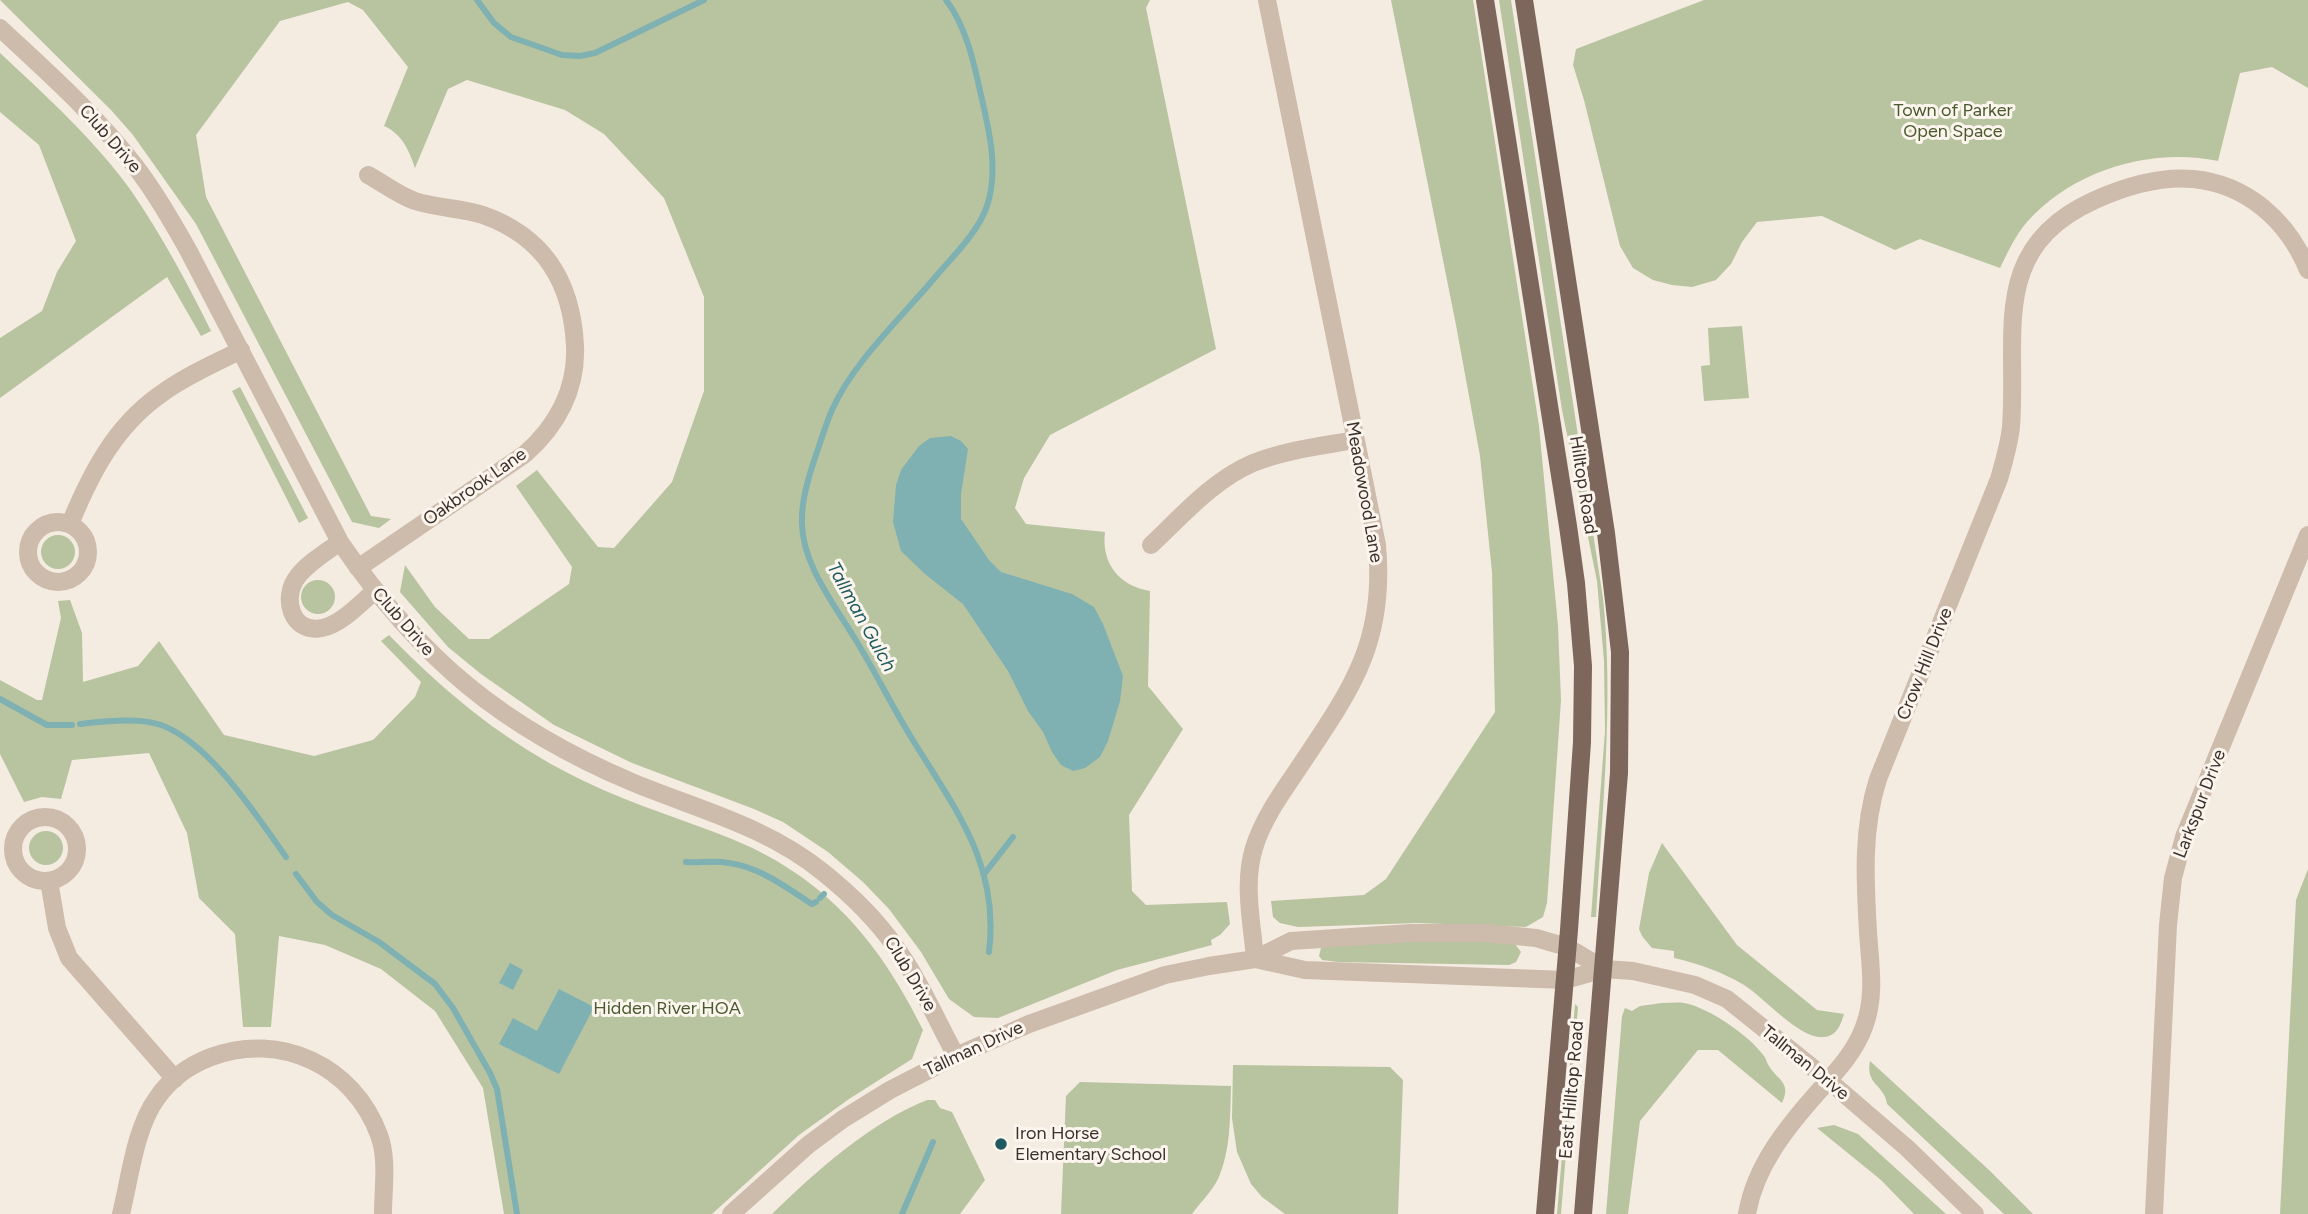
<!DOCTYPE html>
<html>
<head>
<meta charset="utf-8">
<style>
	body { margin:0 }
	canvas { display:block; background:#f4ebe1 }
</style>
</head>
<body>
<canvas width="2308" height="1214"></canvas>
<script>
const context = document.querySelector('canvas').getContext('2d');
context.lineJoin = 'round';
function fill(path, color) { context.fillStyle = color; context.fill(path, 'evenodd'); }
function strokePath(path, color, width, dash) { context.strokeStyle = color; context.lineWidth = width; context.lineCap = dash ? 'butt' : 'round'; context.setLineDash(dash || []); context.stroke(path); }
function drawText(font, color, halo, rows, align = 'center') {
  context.font = font + ' Figtree,sans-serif'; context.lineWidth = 6; context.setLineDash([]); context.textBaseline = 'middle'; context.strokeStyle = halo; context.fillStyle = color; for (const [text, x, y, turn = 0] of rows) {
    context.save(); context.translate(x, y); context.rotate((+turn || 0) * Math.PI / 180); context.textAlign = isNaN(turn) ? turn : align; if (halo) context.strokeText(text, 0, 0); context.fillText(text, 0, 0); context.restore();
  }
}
const green = new Path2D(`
	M0,0H1150L1146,8L1216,349L1050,435L1024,478L1015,508L1026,524L1105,532C1101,563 1119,586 1150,591L1148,686L1183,729L1129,815L1132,891L1146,905L1227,902L1230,924L1220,935L1211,940L1212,945L1117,970L998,1018L974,1017L949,999L921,952L889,909L863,882L828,852L783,822L754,809L632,763L554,725L481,674L448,647L400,592L405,565L435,607L469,639H489L569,584L572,567L516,486L537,470L598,547L614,548L672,482L704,391V297L664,198L604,134L565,110L467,80L448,89L415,168C409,150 402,134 384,126L408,67L363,10L348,2L280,21L196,135L206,197L371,516L391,519L379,528L352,522L196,224L133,135L111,110Z
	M1391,0H1473L1539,426L1558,626L1561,700L1547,903L1543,917L1526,927L1417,923L1298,927L1280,923L1273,917L1271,901L1364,895L1386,879L1495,712L1492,572L1480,456L1456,325Z
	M1499,0H1511L1603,598C1614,705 1602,810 1596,917H1591L1605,731L1604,661L1597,581L1562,410Z
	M1704,0H2308V88L2272,67L2240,73L2218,161C2151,147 2073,170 2027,222C2015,236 2008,252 2000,268L1920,239L1895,250L1822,216L1757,222L1742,242L1731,264L1716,280L1692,287L1672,285L1653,280L1633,268L1620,246L1584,100L1573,65L1576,49Z
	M0,53C46,96 95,140 132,192C162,236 188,284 211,331L201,336L167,277L0,398V338L42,311L57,272L76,241L39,145L0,112Z
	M1742,326L1749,398L1704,401L1701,366L1710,365L1708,328Z
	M240,387L308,518L299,523L232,391Z
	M41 552a17 17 0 1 1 34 0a17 17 0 1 1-34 0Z
	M301 597a17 17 0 1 1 34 0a17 17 0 1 1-34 0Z
	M70,600L82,633L83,682L138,666L159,641L224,735L314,756L373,740L415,697L421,682L381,641L389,635C443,690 496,735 564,771C616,799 673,816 727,837C823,875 878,939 923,1030L912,1059L849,1099L799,1135L712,1214H504L483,1088L435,1011L381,969L325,945L279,936L271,1027H243L235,934L199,898L187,833L149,753L72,760L61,799L42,797L24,802L0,754V680L37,700H42L61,618L58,601Z
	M29 848a17 17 0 1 1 34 0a17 17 0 1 1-34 0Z
	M1662,843L1737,945L1817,1010L1844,1014C1841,1024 1837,1036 1824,1037C1800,1040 1765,998 1744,985C1722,972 1700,964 1674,958V951L1652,948L1642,936L1639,929L1649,873Z
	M2308,869V1214H2280L2296,900Z
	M1386,940H1482L1515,944L1521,952L1516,962L1509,965L1338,962L1322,960L1319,956L1321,948L1325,945Z
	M1662,1003C1669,1003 1677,1002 1684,1003C1708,1007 1750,1036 1764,1056C1765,1057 1768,1065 1769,1066C1777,1080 1792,1082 1782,1103L1718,1050H1698L1640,1121L1628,1214H1606L1622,1016L1625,1008L1632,1011L1640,1006Z
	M1575,1004L1578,1007L1561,1214H1557Z
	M1870,1061L1989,1170L2033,1214H2004L1887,1104C1885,1085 1865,1085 1870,1061Z
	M1233,1065L1390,1067L1403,1080L1398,1214H1285L1262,1197L1251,1184L1237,1152L1232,1118Z
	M1080,1082L1231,1086C1230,1117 1231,1150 1218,1179C1212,1191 1200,1203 1192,1214H1061L1066,1096Z
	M927,1100H935L940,1108L952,1112L985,1180L960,1214H772C815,1172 871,1122 927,1100Z
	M1834,1125L1858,1134L1946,1214H1914L1881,1180L1817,1128Z`);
const water = new Path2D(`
	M951,436L961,441L968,449L961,494V519L989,560L1001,572L1072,594L1094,607L1103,624L1123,676L1120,701L1108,741L1100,757L1085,768L1073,771L1061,765L1052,752L1043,732L1028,711L1008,671L963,604L925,574L901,551L893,522L896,485L901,470L919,446L930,438Z
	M510,963L523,970L513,990L499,983Z
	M559,989L594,1007L559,1074L499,1044L513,1018L537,1031Z`);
const stream = new Path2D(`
	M477,0L494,23L511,37L562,55L580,56L595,53L704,0
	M946,0C966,26 974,63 981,95C989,130 999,170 987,206C978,232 955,254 937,275C903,316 853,362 832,410C826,424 821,440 816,455C809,475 802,497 802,518C800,560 831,600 852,634C873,667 890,703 911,737C954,808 1000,863 989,952
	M0,699L47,725H72
	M80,724C103,721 139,717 161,725C209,742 257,816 286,857
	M686,862C700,863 715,860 729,863C760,867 787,888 812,904L816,902
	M985,873L1013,837
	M296,874L317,902L332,915L379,942L435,984L453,1008L490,1073L497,1089L517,1214
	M820,898L824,894
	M902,1214L933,1142`);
const minor = new Path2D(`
	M0,28C47,72 96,115 135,166C155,192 171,220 187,248L340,542C420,659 503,728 634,783C700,810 768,827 824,873C850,894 875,918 894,945C919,979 936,1019 956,1056
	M28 552a30 30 0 1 1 60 0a30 30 0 1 1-60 0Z
	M70,524C91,473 115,426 161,394C185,376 214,364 241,350
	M340,542C326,552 308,563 298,576C281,597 291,634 322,628C342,624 360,603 375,591
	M1151,545C1182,516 1213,480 1253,463C1285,450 1322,446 1355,440
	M358,568L525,454C557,426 577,389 575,346C572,283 545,237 483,215C461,208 437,208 415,201C398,195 383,183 368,175
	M13 849a32 32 0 1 1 64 0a32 32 0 1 1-64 0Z
	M49,881L57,928L69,958L175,1079
	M1255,959C1252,922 1243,884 1254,848C1263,819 1281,794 1298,769C1350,691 1386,644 1377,545L1267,0
	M1255,959L1305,970L1565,980L1604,969L1633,971L1695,985L1727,999L1828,1080L1907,1148L1975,1214
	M121,1214C130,1178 135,1128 157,1098C170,1079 190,1065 211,1057C280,1031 354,1066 379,1135C388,1159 383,1188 383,1214
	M731,1214L808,1145L843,1119L890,1090L956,1056L1029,1024L1165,975L1209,966L1255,959L1291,941L1411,933H1486L1536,938L1567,947L1604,969
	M1747,1214C1755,1166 1787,1127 1818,1092C1836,1072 1855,1052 1864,1027C1876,996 1870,964 1868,932C1865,880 1862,829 1878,779L1999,479C2004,462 2009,445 2011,427C2018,333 1988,248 2095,200C2126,186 2159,176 2193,179C2247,184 2288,221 2308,270
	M2154,1214L2168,925L2173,878L2184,837L2308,535`);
const major = new Path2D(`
	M1485,0L1568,526L1576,583L1583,666L1582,742L1569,930L1545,1214
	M1524,0L1606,533L1620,652L1619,773L1583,1214`);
const markers = [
	[1001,1144,7,"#1f5a5e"]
];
const parkNames = [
	["Town of Parker",1953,111],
	["Open Space",1953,132],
	["Hidden River HOA",667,1009]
];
const streetNames = [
	["Club Drive",110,139,49],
	["Hilltop Road",1583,485,81],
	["Oakbrook Lane",475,487,-35],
	["Meadowood Lane",1364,492,80],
	["Club Drive",403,622,49],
	["Crow Hill Drive",1925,664,-68],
	["Larkspur Drive",2200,804,-69],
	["Club Drive",910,974,59],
	["Tallman Drive",974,1049,-25],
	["Tallman Drive",1805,1063,39],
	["East Hilltop Road",1572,1090,-85]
];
const poiNames = [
	["Iron Horse",1015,1134],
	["Elementary School",1015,1155]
];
const waterNames = [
	["Tallman Gulch",861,617,61]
];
fill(green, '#b8c4a0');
fill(water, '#7fb0b2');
strokePath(stream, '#7fb0b2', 6);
strokePath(minor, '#cdbbac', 18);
strokePath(major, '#7d675c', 18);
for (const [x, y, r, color] of markers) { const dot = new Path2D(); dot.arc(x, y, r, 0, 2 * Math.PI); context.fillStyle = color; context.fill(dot); strokePath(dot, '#fbf5ee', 2.5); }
drawText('18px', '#4a5a2e', '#fbf5ee', parkNames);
drawText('18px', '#3b302b', '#fbf5ee', streetNames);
drawText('18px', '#3b302b', '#fbf5ee', poiNames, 'left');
drawText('italic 19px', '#1f5a5e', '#fbf5ee', waterNames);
</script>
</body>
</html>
